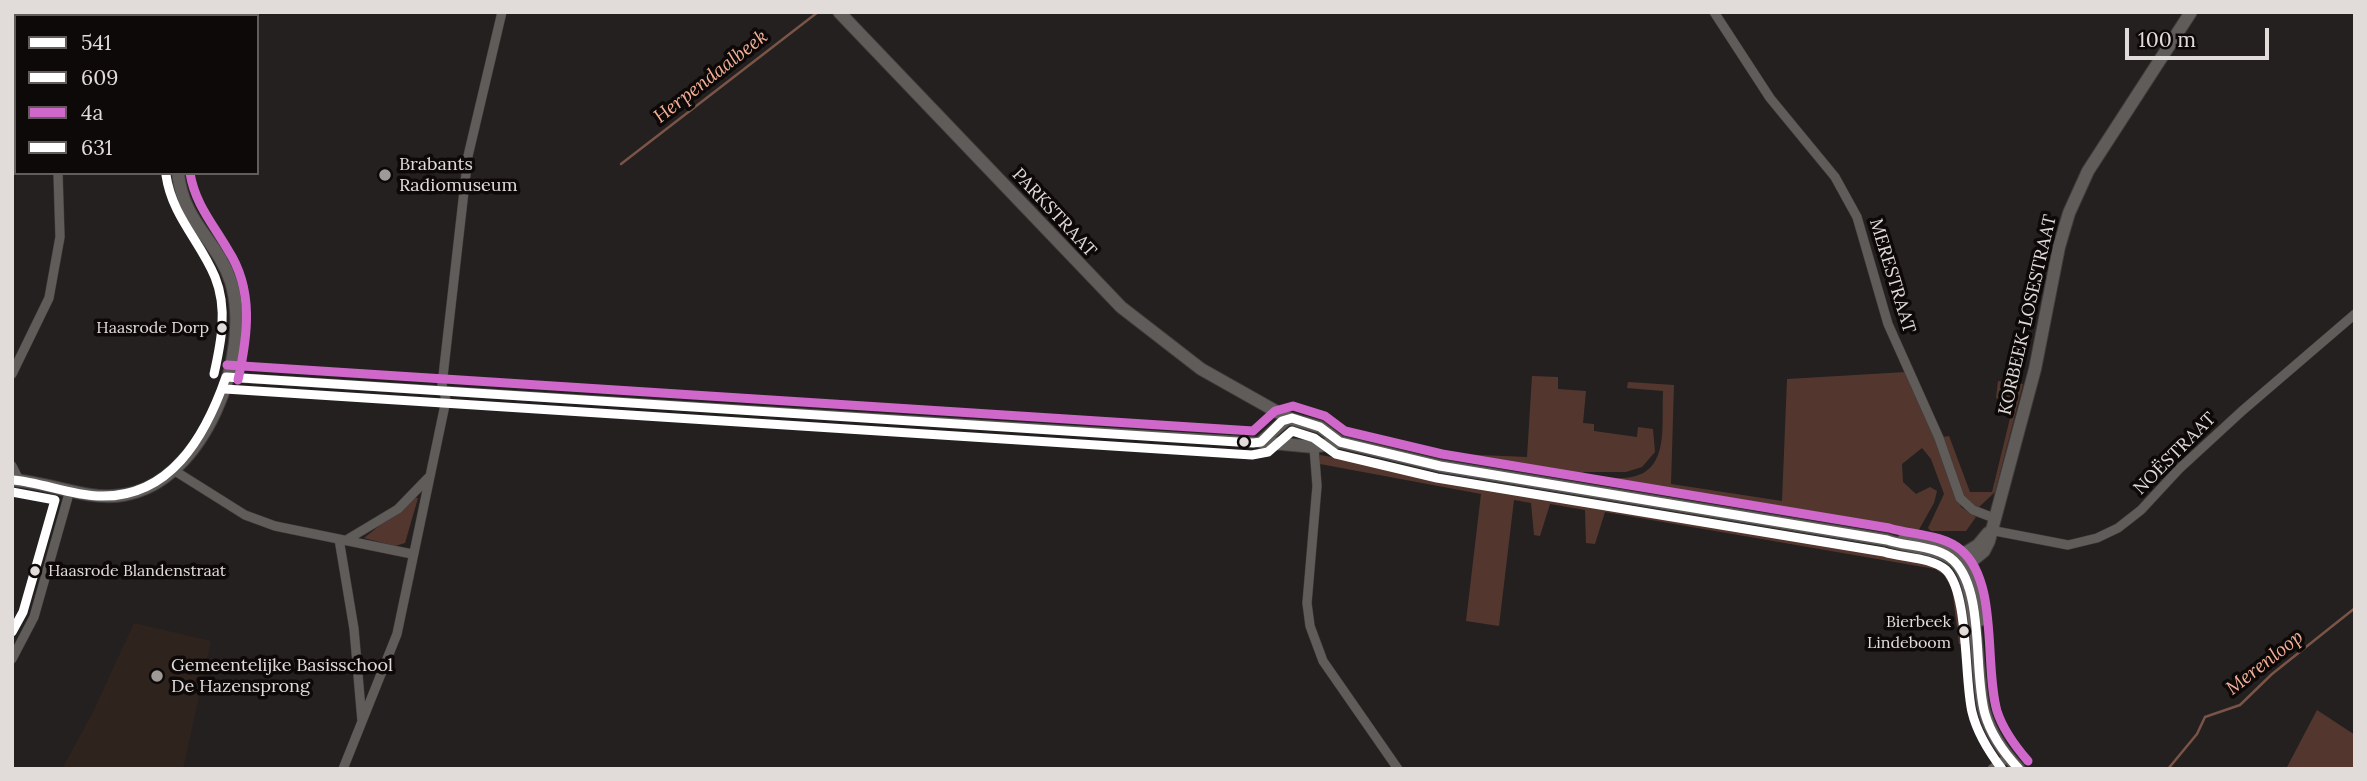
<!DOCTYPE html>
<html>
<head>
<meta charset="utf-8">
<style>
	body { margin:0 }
	#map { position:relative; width:2367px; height:781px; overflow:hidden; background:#24201f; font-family:Lora,serif }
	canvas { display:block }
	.frame { position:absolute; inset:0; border:14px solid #e1dbd9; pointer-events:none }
	.legend { position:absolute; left:14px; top:14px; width:245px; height:161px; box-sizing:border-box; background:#0d0908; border:2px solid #625d5c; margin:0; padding:9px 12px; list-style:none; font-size:21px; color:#e1dbd9 }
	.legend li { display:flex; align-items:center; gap:14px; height:35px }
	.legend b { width:35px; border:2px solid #625d5c }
	.scale { position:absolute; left:2125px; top:28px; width:144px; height:32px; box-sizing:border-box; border:4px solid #e1dbd9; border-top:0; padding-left:9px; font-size:21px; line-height:24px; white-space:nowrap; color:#e1dbd9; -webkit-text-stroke:5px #0d0908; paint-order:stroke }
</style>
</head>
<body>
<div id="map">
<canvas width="2367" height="781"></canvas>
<div class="frame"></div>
<ul class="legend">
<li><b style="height:9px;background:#fff"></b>541</li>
<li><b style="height:9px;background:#fff"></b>609</li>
<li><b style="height:9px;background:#d068cb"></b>4a</li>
<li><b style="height:9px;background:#fff"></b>631</li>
</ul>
<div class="scale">100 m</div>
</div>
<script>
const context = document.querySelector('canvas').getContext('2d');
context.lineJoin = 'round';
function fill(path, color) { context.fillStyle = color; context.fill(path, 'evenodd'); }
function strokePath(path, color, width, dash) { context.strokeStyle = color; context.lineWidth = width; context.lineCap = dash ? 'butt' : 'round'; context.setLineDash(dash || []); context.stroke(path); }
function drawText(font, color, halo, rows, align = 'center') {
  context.font = font + ' Lora,serif'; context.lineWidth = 7; context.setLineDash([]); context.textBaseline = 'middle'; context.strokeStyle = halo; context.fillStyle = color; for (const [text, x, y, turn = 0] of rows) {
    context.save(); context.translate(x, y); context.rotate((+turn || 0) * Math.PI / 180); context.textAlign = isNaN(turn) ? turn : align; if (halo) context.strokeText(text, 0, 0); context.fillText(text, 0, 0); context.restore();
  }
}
const built = new Path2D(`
	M134,623L211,641L183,769H62L93,712Z`);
const green = new Path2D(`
	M1906,372L1937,440L1961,507L1976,517L1966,531H1931L1928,528L1944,494L1931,459L1922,448L1902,464L1903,482L1916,494L1930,487L1937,491L1934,503L1917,533L1839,524L1586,482C1594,475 1607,478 1617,478C1672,480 1661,428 1663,391L1627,388L1628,382L1674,385L1671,484L1782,501L1787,379Z
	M1532,376L1558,377V389L1586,391L1583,423L1594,424V431L1637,437L1638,427L1653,429L1655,452L1642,467L1626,472H1585L1566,478L1456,460L1364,438L1366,433L1456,454L1527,457Z
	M1998,381L2023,384L1995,492L1978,508L1963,497L1943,437L1949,436L1970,492H1992L2014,402L1996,398Z
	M1320,455L1933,558L1950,568L1956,576L1968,644H1959L1952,589L1944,575L1935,569L1605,512L1595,544L1586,543L1585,510L1550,504L1540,536L1534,535L1531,503L1514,500L1499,626L1466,621L1481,494L1320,464Z
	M414,498H418L405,543L395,546L364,538Z
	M2317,710L2355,735V769H2286Z`);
const stream = new Path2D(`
	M621,164L818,12
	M2168,769L2197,734L2205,717L2240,705L2272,674L2355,608`);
const street = new Path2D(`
	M1714,12L1770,98L1835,177L1857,217L1888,324L1939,438L1960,498L1973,510L1994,518
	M12,17L16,23
	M12,374L49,298L60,237L58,173
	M226,377L1261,442
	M1314,447L1317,486L1307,603L1310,626L1323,661L1398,769
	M12,466L19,480
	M175,471L245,515L275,526L412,554
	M1990,530L2068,545L2097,538L2118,528L2141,510L2179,469L2242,411L2355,314
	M339,539L354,629L362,721
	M348,539L398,509L428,478
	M12,659L34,617L70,490
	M343,769L397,634L446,400L442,385L468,156L502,12
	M1992,769L2008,757`);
const secondary = new Path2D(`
	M839,12L1121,307L1201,369L1288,418L1320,427L1340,442L1440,466L1887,540C1908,548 1934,546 1953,560C1980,581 1975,675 1984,710C1990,733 2003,752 2019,769
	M215,16L216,12
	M1261,442L1314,447L1340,442
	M1261,442L1288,418
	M12,480C50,482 86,501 123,495C204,483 253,354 231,282C218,241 183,223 178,173
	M1904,539C1964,539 1980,563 1980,620
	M1957,558L1978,545L1988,533
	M1962,569L1984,551L1989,541L2035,369L2059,247L2069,213L2088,171L2191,12`);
const bus1 = new Path2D(`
	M226,377L1253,443L1261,442L1282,421L1292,418L1320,427L1340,442L1440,466L1887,540C1907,547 1938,545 1954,561C1985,592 1973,672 1985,714C1991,735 2004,753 2019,769
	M12,480C41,482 69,495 98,496C170,499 205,437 226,377`);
const bus2 = new Path2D(`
	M166,175C172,216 200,241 215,277C228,309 221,343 214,374
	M225,389L1252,455L1268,452L1292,431L1314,438L1336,454L1437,478L1884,552C1902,558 1931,557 1946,570C1969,593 1964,679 1972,712C1977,733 1989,752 2002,769`);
const bus3 = new Path2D(`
	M190,173C195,204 213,224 228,250C254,290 248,335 238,380
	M227,365L1253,431L1275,411L1293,406L1325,416L1345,431L1442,454L1889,528C1912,535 1942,534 1961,550C1999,582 1984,666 1997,711C2003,730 2015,746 2028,761`);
const bus4 = new Path2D(`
	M12,492L55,500L23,612L12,632`);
const markers = [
	[385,175,7,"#9f9a98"],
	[222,328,6,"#e1dbd9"],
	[1244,442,6,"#e1dbd9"],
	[35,571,6,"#e1dbd9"],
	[1964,631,6,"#e1dbd9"],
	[157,676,7,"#9f9a98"]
];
const busNames = [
	["Haasrode Dorp",209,328],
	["Haasrode Blandenstraat",48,571,"left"],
	["Bierbeek",1951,622],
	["Lindeboom",1951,643]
];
const poiNames = [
	["Brabants",399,165],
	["Radiomuseum",399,186],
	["Gemeentelijke Basisschool",171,666],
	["De Hazensprong",171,687]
];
const streetNames = [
	["PARKSTRAAT",1054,213,47],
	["MERESTRAAT",1892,276,73],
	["KORBEEK-LOSESTRAAT",2028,315,-77],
	["NOËSTRAAT",2175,454,-45]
];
const waterNames = [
	["Herpendaalbeek",711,77,-38],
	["Merenloop",2265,663,-38]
];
fill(built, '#2f231e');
fill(green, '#53372f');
strokePath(stream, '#7a5447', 2.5);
strokePath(street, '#3f3c3b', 10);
strokePath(secondary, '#3f3c3b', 14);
strokePath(street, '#5f5c5a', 9);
strokePath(secondary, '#5f5c5a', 12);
strokePath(bus1, '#fff', 9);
strokePath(bus2, '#fff', 9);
strokePath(bus3, '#d068cb', 9);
strokePath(bus4, '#fff', 9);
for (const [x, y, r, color] of markers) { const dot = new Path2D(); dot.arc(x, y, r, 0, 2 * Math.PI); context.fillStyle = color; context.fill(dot); strokePath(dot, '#0d0908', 2.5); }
drawText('16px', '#e1dbd9', '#0d0908', busNames, 'right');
drawText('18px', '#e1dbd9', '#0d0908', poiNames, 'left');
drawText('18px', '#e1dbd9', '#0d0908', streetNames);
drawText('italic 19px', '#f6b098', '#0d0908', waterNames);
</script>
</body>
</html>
